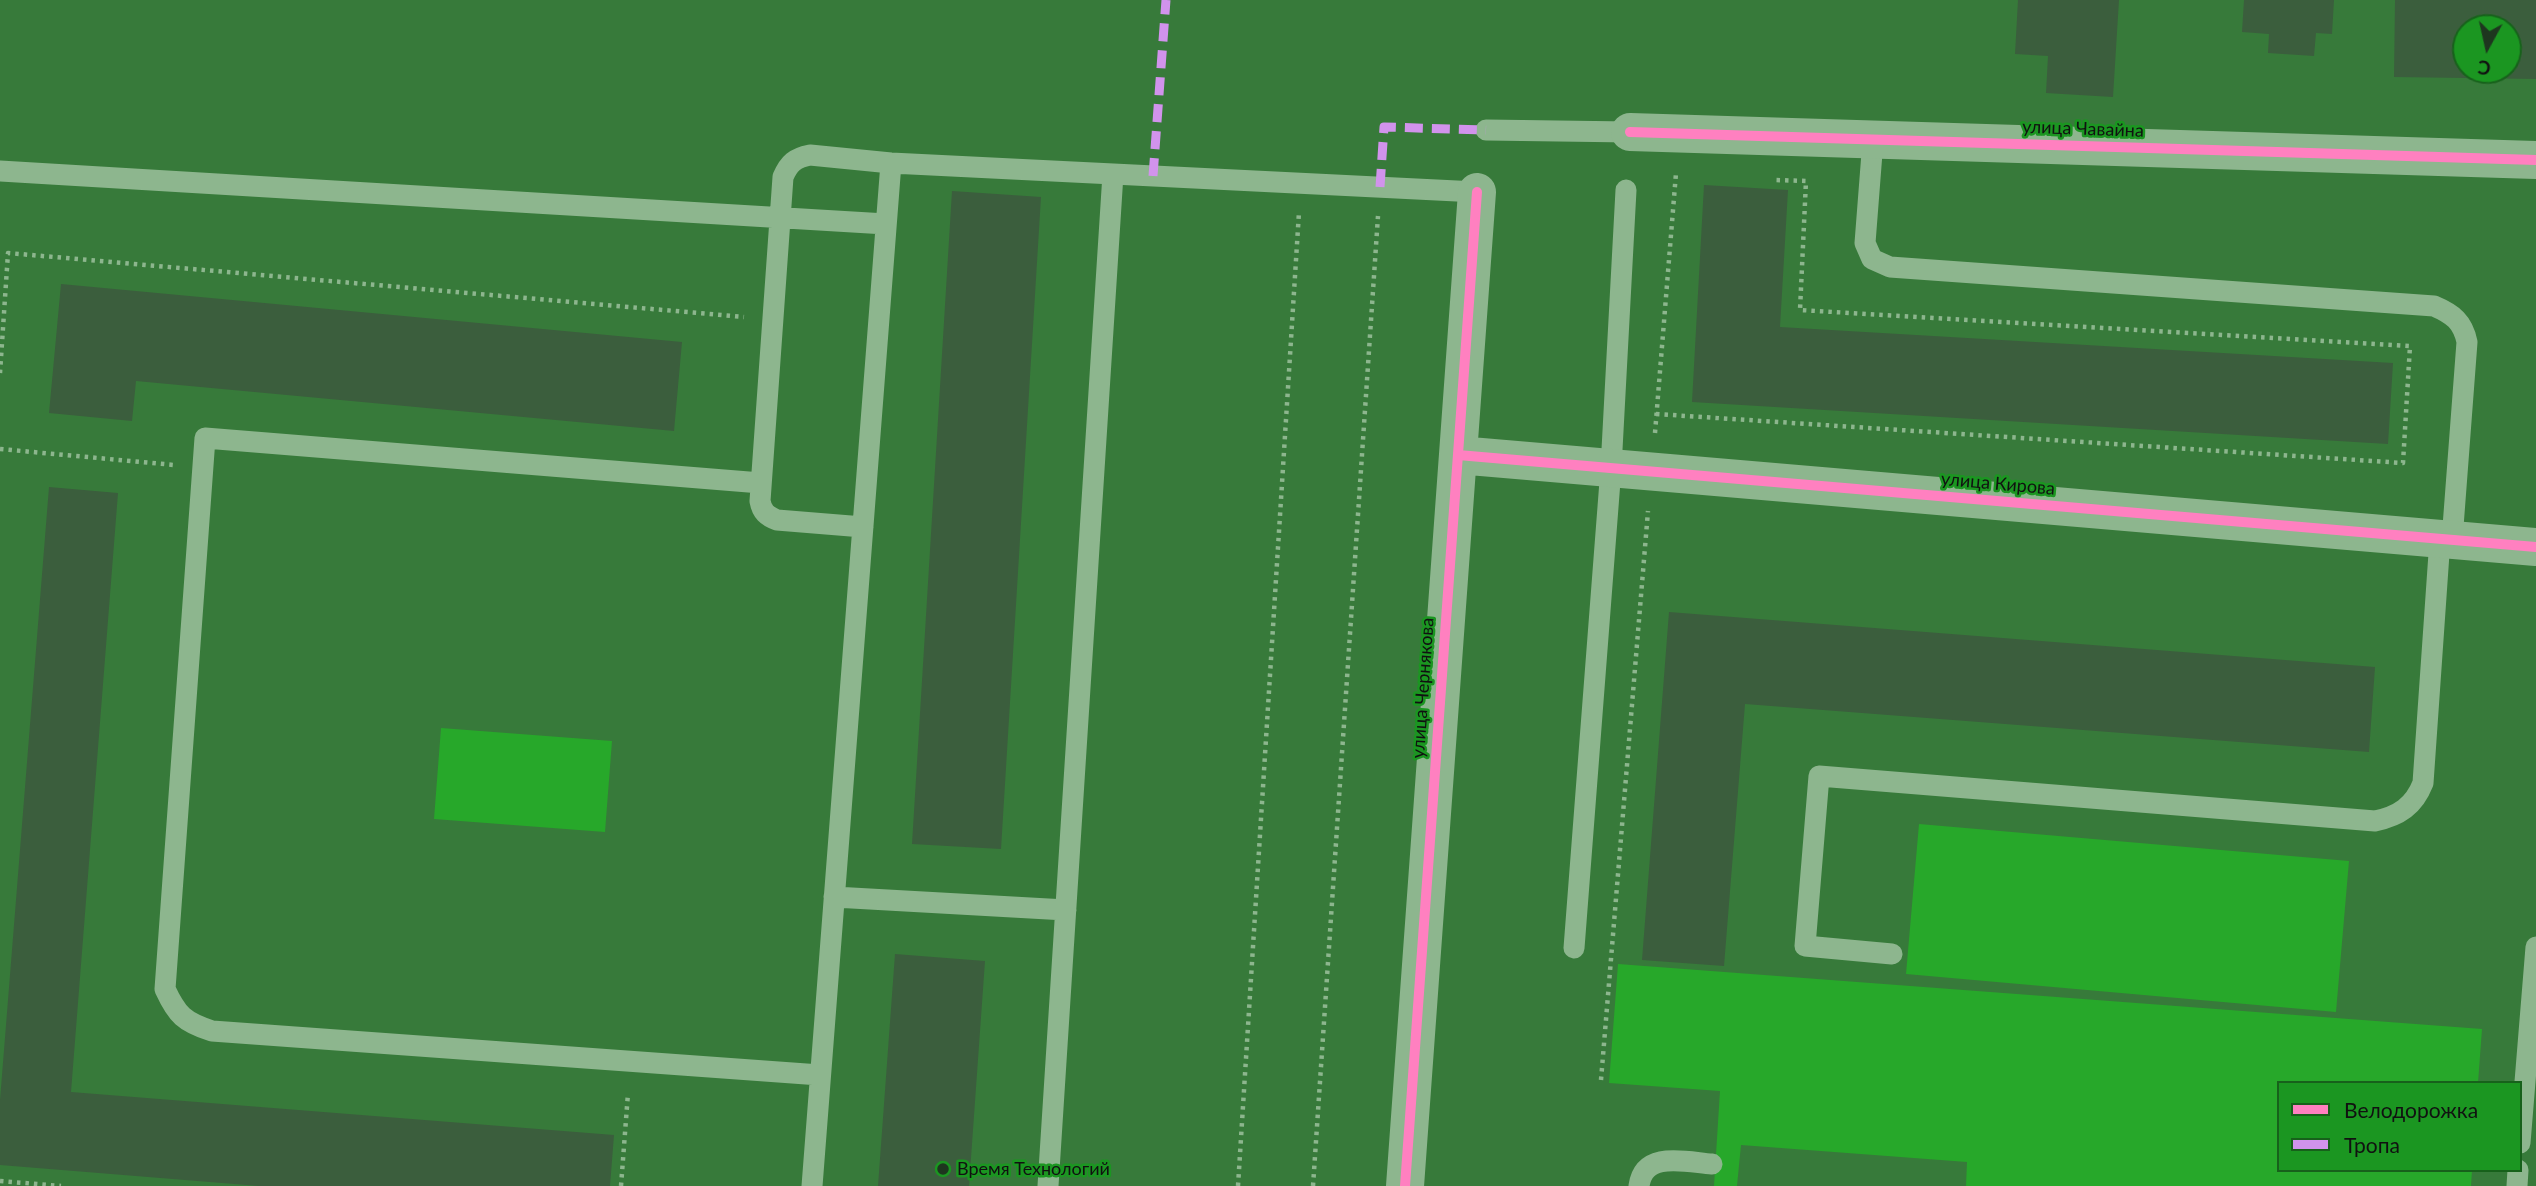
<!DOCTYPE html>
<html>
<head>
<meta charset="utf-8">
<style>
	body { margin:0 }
	#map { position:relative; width:2536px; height:1186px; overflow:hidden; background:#377a3a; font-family:Lato,sans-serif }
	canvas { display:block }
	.legend { position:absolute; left:2277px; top:1081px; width:245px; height:91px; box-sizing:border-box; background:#1b9621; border:2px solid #17611b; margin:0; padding:9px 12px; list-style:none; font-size:21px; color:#111 }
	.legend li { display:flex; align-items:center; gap:14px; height:35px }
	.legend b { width:35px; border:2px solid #17611b }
	.north { position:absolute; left:2452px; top:14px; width:70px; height:70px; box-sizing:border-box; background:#1b9621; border:2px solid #17611b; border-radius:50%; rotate:188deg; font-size:19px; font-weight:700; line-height:28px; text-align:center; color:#111 }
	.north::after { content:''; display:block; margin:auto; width:24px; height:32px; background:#1e361f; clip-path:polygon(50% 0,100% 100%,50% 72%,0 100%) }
</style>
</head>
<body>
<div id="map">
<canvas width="2536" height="1186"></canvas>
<ul class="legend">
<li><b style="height:9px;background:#ff80c0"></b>Велодорожка</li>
<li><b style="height:9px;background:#d193ec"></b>Тропа</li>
</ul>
<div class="north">С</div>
</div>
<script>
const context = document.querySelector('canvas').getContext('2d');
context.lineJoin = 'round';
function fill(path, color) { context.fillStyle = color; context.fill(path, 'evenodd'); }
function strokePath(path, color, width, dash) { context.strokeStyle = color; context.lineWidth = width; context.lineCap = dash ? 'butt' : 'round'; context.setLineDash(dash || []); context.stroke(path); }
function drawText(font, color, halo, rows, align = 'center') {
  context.font = font + ' Lato,sans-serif'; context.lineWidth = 5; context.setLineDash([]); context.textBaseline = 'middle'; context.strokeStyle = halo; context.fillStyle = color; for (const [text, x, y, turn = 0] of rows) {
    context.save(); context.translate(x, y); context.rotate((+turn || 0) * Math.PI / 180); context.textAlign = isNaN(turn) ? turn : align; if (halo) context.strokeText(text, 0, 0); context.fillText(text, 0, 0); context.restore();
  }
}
const green = new Path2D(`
	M441,728L612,741L605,832L434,819Z
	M1919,824L2349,861L2336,1012L1906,974Z
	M1618,964L2482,1029L2478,1083H2279V1170H2472L2471,1186H1966L1967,1162L1741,1145L1737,1186H1714L1720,1091L1609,1083Z`);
const building = new Path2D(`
	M2018,0H2119L2113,97L2046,93L2048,56L2015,54Z
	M2244,0H2334L2332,34L2316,33L2314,56L2268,53L2269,34L2242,32Z
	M2395,0H2536V79L2394,77ZM2466,28H2508V70H2466Z
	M1704,185L1788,190L1780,327L2393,363L2388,444L1692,402Z
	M952,191L1041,197L1001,849L912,844Z
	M61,284L682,342L674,431L136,381L132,421L49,413Z
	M49,487L118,493L71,1092L614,1135L610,1186H259L0,1165V1100Z
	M1669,612L2375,667L2369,752L1745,704L1724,966L1642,960Z
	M895,954L985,961L969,1186H878Z`);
const path = new Path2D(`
	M0,373L8,253L744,317
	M1656,414L2403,463L2410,346L1800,310L1806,181L1775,180
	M1655,433L1676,173
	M0,449L174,465
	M1601,1080L1648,511
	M0,1181L61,1186
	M621,1186L628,1093
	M1238,1186L1299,212
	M1313,1186L1378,216`);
const service = new Path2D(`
	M1486,130L1630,132
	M1873,140L1865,243L1872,259L1890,267L2434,306C2453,314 2463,322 2467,342L2452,540
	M0,171L886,224
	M761,483L205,438L165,989C177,1015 184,1022 212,1031L820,1075
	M863,527L777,520C767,516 762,512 760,501L783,177C789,163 795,158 810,155L891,163L1477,192
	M834,897L1066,910
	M1574,948L1611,468L1626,190
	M1892,954L1805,946L1819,776L2375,821C2399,816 2414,806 2423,783L2440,539
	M2520,1143L2536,947
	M812,1186L891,163
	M1048,1186L1113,174
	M1639,1186C1644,1150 1686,1162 1712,1164
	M2517,1186L2518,1170`);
const minor = new Path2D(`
	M1630,132L2536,160
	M1458,455L2536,547
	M1405,1186L1477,192`);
const quiet = new Path2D(`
	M1153,176L1166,0
	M1380,187L1384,127L1486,130`);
const cycleway = new Path2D(`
	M1630,132L2536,160
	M1458,455L2536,547
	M1405,1186L1477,192`);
const markers = [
	[943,1169,7,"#1e361f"]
];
const streetNames = [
	["улица Чавайна",2083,129,2],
	["улица Кирова",1998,484,5],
	["улица Чернякова",1423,688,-86]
];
const poiNames = [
	["Время Технологий",957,1169]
];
fill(green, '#27a82a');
fill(building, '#3b5e3d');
strokePath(path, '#8db68e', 4.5, [3.5, 5]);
strokePath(service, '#8db68e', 21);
strokePath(minor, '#8db68e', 38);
strokePath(quiet, '#d193ec', 9, [18, 9]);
strokePath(cycleway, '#ff80c0', 10);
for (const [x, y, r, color] of markers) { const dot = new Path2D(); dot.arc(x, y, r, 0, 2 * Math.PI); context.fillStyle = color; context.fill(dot); strokePath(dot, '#1b9621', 2.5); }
drawText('18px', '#111', '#1b9621', streetNames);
drawText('18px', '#111', '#1b9621', poiNames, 'left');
</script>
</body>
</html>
